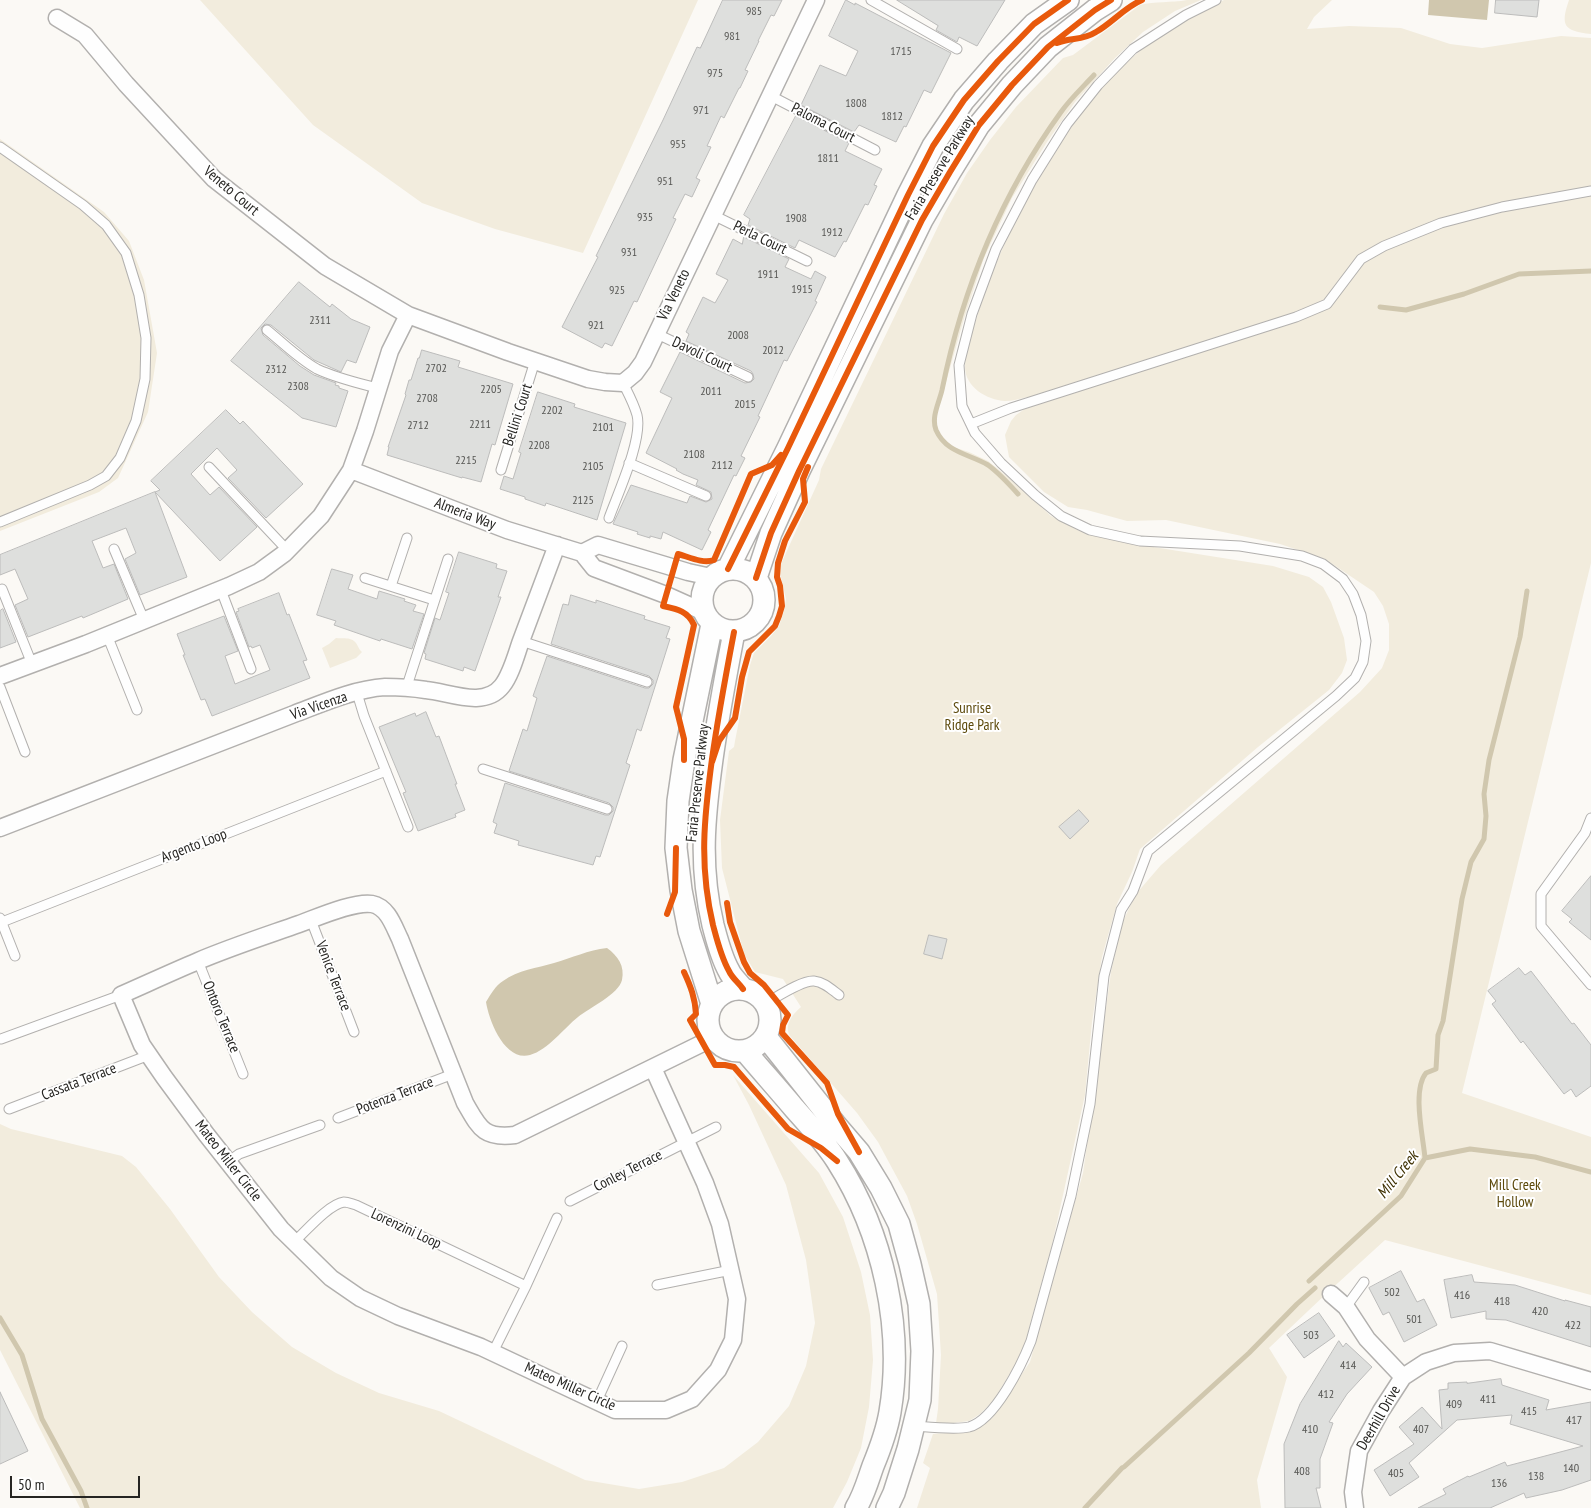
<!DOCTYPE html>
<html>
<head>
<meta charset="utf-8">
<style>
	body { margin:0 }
	#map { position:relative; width:1591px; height:1508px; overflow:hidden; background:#fbf9f5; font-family:"PT Sans Narrow",sans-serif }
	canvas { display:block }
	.scale { position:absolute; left:10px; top:1476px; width:130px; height:22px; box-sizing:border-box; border:2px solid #262522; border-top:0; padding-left:6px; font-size:15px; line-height:18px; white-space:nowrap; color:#262522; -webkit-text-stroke:4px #fff; paint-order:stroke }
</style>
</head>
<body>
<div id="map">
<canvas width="1591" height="1508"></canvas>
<div class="scale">50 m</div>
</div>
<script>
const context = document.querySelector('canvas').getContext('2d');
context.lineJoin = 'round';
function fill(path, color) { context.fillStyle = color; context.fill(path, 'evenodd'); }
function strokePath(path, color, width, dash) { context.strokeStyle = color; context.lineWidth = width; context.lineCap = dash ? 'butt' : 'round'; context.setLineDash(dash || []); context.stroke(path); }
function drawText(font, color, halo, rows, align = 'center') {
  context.font = font + ' "PT Sans Narrow",sans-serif'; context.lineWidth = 4; context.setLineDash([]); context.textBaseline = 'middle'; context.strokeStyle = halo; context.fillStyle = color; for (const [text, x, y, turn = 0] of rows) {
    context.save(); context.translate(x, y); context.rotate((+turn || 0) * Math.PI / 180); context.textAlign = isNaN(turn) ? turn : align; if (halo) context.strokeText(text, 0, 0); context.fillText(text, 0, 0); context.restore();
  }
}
const green = new Path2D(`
	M200,0H698L583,253L495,229L422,203L313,125Z
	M1187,0H1201L1175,11L1143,32L1115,58L1075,102L1047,142L1012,198L984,258L963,322L937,414L935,427L941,437L953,447L969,452L988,461L1013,481L1051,516L1080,531L1122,542L1273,566L1309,577L1323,587L1331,602L1344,638L1347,660L1342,673L1329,690L1258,747L1140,849L1132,872L1117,904L1102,957L1092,1022L1085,1095L1052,1245L1022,1354L993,1401L980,1414L969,1421L954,1423H936L938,1409L941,1355L937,1294L917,1224L907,1196L878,1142L857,1113L790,1036C784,1025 792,1015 801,1007L783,979L755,972L744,954L722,868L720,820L729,751L734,747L735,741L750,665L754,653L771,636L779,626L784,611L786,599L780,573L781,564L819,480L821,469L944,214L967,173L990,140L1016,107L1063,58L1073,55L1140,5C1155,1 1171,3 1187,0Z
	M1224,0H1332L1314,17L1307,29L1349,26L1401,28L1450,44L1482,48L1561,36L1591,38V563L1462,1093L1591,1137V1295L1385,1240L1327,1293L1269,1348L1287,1377L1257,1480L1261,1508H917L930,1468L923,1463L933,1434L969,1431L992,1418L1030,1362L1083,1173L1111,972L1122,923L1136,894L1161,865L1360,692L1382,668L1389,650V624L1383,606L1374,592L1325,559L1280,544L1166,520L1127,521L1087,510L1068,507L1044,492L1009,457L1005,435L1011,421L1016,415L1029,406L1027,397C1019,399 1013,401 1005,401C987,400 965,387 965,367C965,351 971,335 976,320C998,247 1039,168 1084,108C1120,61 1170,24 1224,0Z
	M1569,0H1591V34C1564,31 1560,26 1569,0Z
	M0,139L104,212L129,241L144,280L157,353L148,412L118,478L99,492L0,531Z
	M336,638C341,639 349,637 354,641C358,644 358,649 362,652L356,658L330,668L322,648L329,644Z
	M733,1075L819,1173L843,1217L861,1272L870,1315L873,1360L869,1407L861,1448L847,1482L833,1508H80L0,1350V1124L11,1129L122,1156L136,1167L170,1209L219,1277L252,1312L292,1347L336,1373L379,1393L439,1411L585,1480L639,1489L682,1482L724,1468L758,1442L789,1406L806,1366L815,1323L806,1260L786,1185L749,1105Z`);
const water = new Path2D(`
	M1429,0H1489L1487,20L1428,15Z
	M607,948C618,956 625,966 622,980C619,994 589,1008 578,1017C564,1028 548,1050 530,1055C505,1062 489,1021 486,1002C491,994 495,986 503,981C518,970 537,968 554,963C572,958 588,950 607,948Z`);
const stream = new Path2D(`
	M1380,307L1406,310L1464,294L1519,274L1591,271
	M1018,494C1009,484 999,473 988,465C970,454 946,453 936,430C931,417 939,403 942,390C962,291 1001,195 1061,112C1070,99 1083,87 1094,75
	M1425,1158C1423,1136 1412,1090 1426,1073L1436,1069L1438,1035L1443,1021L1462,899L1471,862L1484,839L1486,816L1484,794L1489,760L1520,637L1527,591
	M1309,1281L1401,1196L1425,1158L1470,1149L1535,1157L1591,1172
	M0,1318L22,1355L42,1419L81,1491L87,1508
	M1124,1467L1249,1353L1297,1304L1315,1288
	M1085,1508L1122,1468`);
const building = new Path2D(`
	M723,0H782L774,16L771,15L758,41H759L745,70L748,71L740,88H739L724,118L721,116L707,146L711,147L696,178L700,180L692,197L685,194L673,218L676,219L637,302L634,301L612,346L605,343L602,348L562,327L598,257L596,256L663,120L697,47L700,48Z
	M846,0L855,5V3L951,53L931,93L924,90L906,127L904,126L896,142L859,125L854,132L801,105L820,65L846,76L858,51L829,36Z
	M897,0H1005L977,46L959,37L957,42L936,30L938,26Z
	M1496,0H1539L1537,17L1495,13Z
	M796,116L849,143L845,151L882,169L874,185L877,186L868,205L865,204L846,242L844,241L835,257L799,240L795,248L748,225L750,219L744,215Z
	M744,237L789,259L785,267L811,279L815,271L826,277L815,301L817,302L787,361L784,360L758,416L760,417L741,456L745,458L736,476L734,475L708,530L711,532L702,550L663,532L661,539L650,536V538L637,534L638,532L613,524L631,485L687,503L690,496L706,502L712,499L711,492L696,485L698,480L683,474L676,470L677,469L646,453L672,398L660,392L680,352L745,383L751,382L754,379L753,374L751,371L686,341L689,334L686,332L703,297L715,303L728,280L716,274L733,239L742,244Z
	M299,282L330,307L332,304L351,319L370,327L356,363L347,360L341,372L314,360L271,325L265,324L261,328L263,335L300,366L314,375L336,383L335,385L339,386V388L348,391L336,427L302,418L231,361Z
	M422,350L460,361L458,367L513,384L495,445L492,444L481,482L462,477V478L387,455L389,447H388L406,395L405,394L409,380H411L418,358H419Z
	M538,392L575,404L574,407L626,423L597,520L546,503L545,506L525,499V497L500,489L504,476L513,479L521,453L519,452Z
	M226,410L240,424L243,421L303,484L266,518L228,478L237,470L217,448L191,474L210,495L219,487L257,527L220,561L155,492L160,490L151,481Z
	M155,492L187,577L140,595L125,559L136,553L126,528L92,541L103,568L114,564L128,599L83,618L82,616L28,637L15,605L28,599L15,569L0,575V555Z
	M459,552L497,564L496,568L507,571L498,597H501L475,671L464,667L463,671L425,659L426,654L424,653L435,618L440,620L449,593L446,592Z
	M332,569L353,575L348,589L377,599L379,591L405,599L404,601L416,605L413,611L424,614L412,649L381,639L380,641L334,625L336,621L317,615Z
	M279,593L287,615L289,614L307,660L303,661L310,678L212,716L205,699L201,700L183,655H185L177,634L224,616L238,651L225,656L235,684L270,670L260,645L252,648L251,646L249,647L236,612L239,611L238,609Z
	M571,595L596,603V600L617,607L645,616L644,619L670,627L666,638L670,639L641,731L637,729L632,745L626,763L630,765L600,857L596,856L593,865L518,845L519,841L494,833L497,824L493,822L505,783L605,815H609L613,811V807L609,803L509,771L523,729L527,731L537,698L533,696L547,656L645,688H649L653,684V680L649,676L551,644L563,604L568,605Z
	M3,609L16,642L0,648V611Z
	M426,712L436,737L439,736L457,784H455L465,810L455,814L456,817L418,831L403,793L406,792L379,727L415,713L416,716Z
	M1079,810L1089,821L1070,839L1059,827Z
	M1591,876V940L1569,922L1572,919L1562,911Z
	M929,935L947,939L942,959L924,954Z
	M1519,968L1525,975L1531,971L1572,1024L1574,1023L1591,1045V1086L1576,1097L1571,1089L1564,1094L1523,1041L1521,1043L1492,1004L1496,1001L1488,991Z
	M1401,1271L1417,1302L1424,1299L1437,1325L1404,1342L1389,1312L1383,1315L1369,1288Z
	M1472,1275L1474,1282L1515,1285L1565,1301V1300L1591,1307V1347L1506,1320L1486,1319V1311L1451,1318L1444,1280Z
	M1319,1313L1335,1336L1304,1358L1287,1335Z
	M1339,1341L1343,1347L1346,1343L1372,1367L1347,1394L1329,1422L1333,1423L1320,1459V1488H1316L1321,1508H1285L1284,1444L1300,1404Z
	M1501,1379L1502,1385L1549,1400L1546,1410L1591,1402V1480L1562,1490L1526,1498L1524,1493L1490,1508H1418L1446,1494L1443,1489L1468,1476L1469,1477L1505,1462L1507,1466L1583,1446L1510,1424L1512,1415L1457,1420L1409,1463L1419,1477L1390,1496L1374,1470L1414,1444L1399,1427L1422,1407L1442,1429L1439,1390L1448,1389V1383L1467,1382V1383Z
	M0,1392L28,1451L0,1464Z`);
const service = new Path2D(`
	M871,0L957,49
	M771,96L875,150
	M0,147L83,205L106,225L126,253L139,295L146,338L145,379L136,421L120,458L106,476L90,485L0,522
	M713,215L807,261
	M267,330C283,343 299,359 317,369C336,378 358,383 377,388
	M655,333L748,377
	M971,424L1011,408L1296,317L1327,304L1361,259L1384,246L1441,223L1502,207L1591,191
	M629,463L706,496
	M209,467L288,551
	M501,470L535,361
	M609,518C618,493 643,439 637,415C634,404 628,393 623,383
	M114,549L144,620
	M365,578L434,600
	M391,586L407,538
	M2,589L32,664
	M221,590L251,669
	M107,635L137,710
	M521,641L647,682
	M0,687L25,752
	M406,689L448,559
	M357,693L364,716L408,827
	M483,769L607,809
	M1591,818L1585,833L1541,894V926L1591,985
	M0,918L15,956
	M311,920L354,1032
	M2,922L386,771
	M198,961L243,1074
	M766,1003C777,997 802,980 814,981C824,982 831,989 839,995
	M1,1039L121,995
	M9,1109L149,1055
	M338,1118L453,1074
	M228,1162L239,1154L320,1125
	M570,1201L716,1127
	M294,1242C306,1231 329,1204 344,1202C348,1202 352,1204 356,1205L526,1286
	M657,1285L731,1270
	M1346,1307L1364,1282
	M493,1352L526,1286L557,1218
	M597,1401L622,1346
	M914,1426C928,1427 956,1430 969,1427C995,1420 1022,1364 1031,1341L1071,1196L1090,1104L1104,976L1121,910L1133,891L1148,851L1336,696L1355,678L1363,662L1366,641L1361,615L1353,594L1343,579L1323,564L1302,556L1240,546L1140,541L1090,530L1061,516L1035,495L1001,463L975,433L962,406L959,365L972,314L996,249L1032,180L1067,124L1098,85L1133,49L1186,15L1216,0`);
const minor = new Path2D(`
	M57,18L85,35L126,84L214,179L325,266L408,315L508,352L588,379L605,382L623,383L635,373L643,362L816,0
	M351,470L507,530L582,553L594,568L666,595L704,612
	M582,553L598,545L688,572L711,577
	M0,676L86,644L229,586L259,572L285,553L321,516L351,470L365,431L390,351L408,315
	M0,828L294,714C323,703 354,689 385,687C398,687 413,688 426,690C449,692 484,709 502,686C511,675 516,655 521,641C533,609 545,577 557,545
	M653,1068L705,1183L720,1224L737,1299L733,1340L718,1370L692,1399L666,1410H615L481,1347L398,1316L360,1298L331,1278L281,1229L206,1134L164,1077L142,1045L121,995C146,984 172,972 198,961C231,947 265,936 299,924C316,918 354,901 372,904C388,907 394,927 400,939L465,1103C479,1127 483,1139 515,1135L713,1038
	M1331,1294L1346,1307L1367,1339L1403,1377
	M1355,1508L1353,1492L1359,1451L1381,1411L1403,1377L1426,1362L1454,1353L1490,1351L1591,1381`);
const tertiary = new Path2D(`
	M702 600a31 31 0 1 1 62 0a31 31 0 1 1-62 0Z
	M728,569L788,448L908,195L933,146L964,100L998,61L1034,24L1068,0
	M756,578L771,533L799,471L922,220L950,172L979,125L1012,85L1048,47L1095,10L1111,0
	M712,624L684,760L678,801L676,848L681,890L689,931L712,1004
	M734,632C726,674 718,716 712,759C704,818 699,866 713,925C717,940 721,957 729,971C732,978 739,983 743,989
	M708 1020a31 31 0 1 1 62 0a31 31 0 1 1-62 0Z
	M766,1037L835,1124L859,1152L881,1188L899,1224L910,1264L919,1304L922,1351L920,1400L908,1449L894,1493L887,1508
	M745,1051C761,1070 778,1089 794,1108C809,1125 825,1142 837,1161C883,1233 904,1328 890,1412C887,1430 880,1449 873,1466C868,1480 864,1495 856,1508`);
const cycleway = new Path2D(`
	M1057,43C1071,37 1082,41 1096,32C1112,23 1125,7 1142,0
	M728,569L788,448L908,195L933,146L964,100L998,61L1034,24L1068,0
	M756,578L771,533L799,471L922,220L950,172L979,125L1012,85L1048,47L1095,10L1111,0
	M734,632C726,674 718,716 712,759C704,818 699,866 713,925C717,940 721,957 729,971C732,978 739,983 743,989
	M684,760V739L676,707L694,625C688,611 677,609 663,606L678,554C689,557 703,564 714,560L751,474L772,465L781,455
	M712,762L719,741L735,718L742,677L749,652L775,626L779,616L782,606L780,586L777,577L778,563L785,541L805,502L803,479L808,467
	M727,903L730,922L744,962L750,973L764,985L788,1015L783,1025L782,1033L827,1083L838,1114L859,1152
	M667,914L675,892L676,848
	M684,972C691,987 695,998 696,1014L690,1020L715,1065H725L734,1067L788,1129L821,1148L837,1161`);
const numberNames = [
	["985",754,12],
	["981",732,37],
	["1715",901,52],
	["975",715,74],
	["1808",856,104],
	["971",701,111],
	["1812",892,117],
	["955",678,145],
	["1811",828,159],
	["951",665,182],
	["935",645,218],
	["1908",796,219],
	["1912",832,233],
	["931",629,253],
	["1911",768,275],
	["1915",802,290],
	["925",617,291],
	["2311",320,321],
	["921",596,326],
	["2008",738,336],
	["2012",773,351],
	["2702",436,369],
	["2312",276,370],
	["2308",298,387],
	["2205",491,390],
	["2011",711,392],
	["2708",427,399],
	["2015",745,405],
	["2202",552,411],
	["2211",480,425],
	["2712",418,426],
	["2101",603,428],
	["2208",539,446],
	["2108",694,455],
	["2215",466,461],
	["2112",722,466],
	["2105",593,467],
	["2125",583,501],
	["502",1392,1293],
	["416",1462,1296],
	["418",1502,1302],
	["420",1540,1312],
	["501",1414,1320],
	["422",1573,1326],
	["503",1311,1336],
	["414",1348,1366],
	["412",1326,1395],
	["411",1488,1400],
	["409",1454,1405],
	["415",1529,1412],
	["417",1574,1421],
	["410",1310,1430],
	["407",1421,1430],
	["140",1571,1469],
	["408",1302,1472],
	["405",1396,1474],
	["138",1536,1477],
	["136",1499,1484]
];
const streetNames = [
	["Paloma Court",823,123,27],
	["Faria Preserve Parkway",940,168,-59],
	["Veneto Court",231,191,40],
	["Perla Court",760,238,26],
	["Via Veneto",674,295,-64],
	["Davoli Court",702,355,25],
	["Bellini Court",518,415,-72],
	["Almeria Way",465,514,21],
	["Via Vicenza",319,706,-19],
	["Faria Preserve Parkway",698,783,-84],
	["Argento Loop",194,846,-21],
	["Venice Terrace",333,976,69],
	["Ontoro Terrace",221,1017,68],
	["Cassata Terrace",79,1082,-21],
	["Potenza Terrace",395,1096,-21],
	["Mateo Miller Circle",228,1161,52],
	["Conley Terrace",628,1171,-27],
	["Lorenzini Loop",406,1229,25],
	["Mateo Miller Circle",570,1387,24],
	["Deerhill Drive",1379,1418,-60]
];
const parkNames = [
	["Sunrise",972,709],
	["Ridge Park",972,726],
	["Mill Creek",1515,1186],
	["Hollow",1515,1203]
];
const waterNames = [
	["Mill Creek",1398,1175,-51]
];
fill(green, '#f2ecdd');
fill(water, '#d0c7ae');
strokePath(stream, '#d0c7ae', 5);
fill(building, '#dedfdd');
strokePath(building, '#bcbcbb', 1);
strokePath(service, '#b2b0ae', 11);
strokePath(minor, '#b2b0ae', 19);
strokePath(tertiary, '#b2b0ae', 24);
strokePath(service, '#fefefe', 9);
strokePath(minor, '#fefefe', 16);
strokePath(tertiary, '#fefefe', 21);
strokePath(cycleway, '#e8590c', 6);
drawText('12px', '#565653', null, numberNames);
drawText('15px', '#262522', '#fff', streetNames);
drawText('15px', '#5d4a0c', '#fff', parkNames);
drawText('italic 16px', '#3e3001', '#fff', waterNames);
</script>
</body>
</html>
